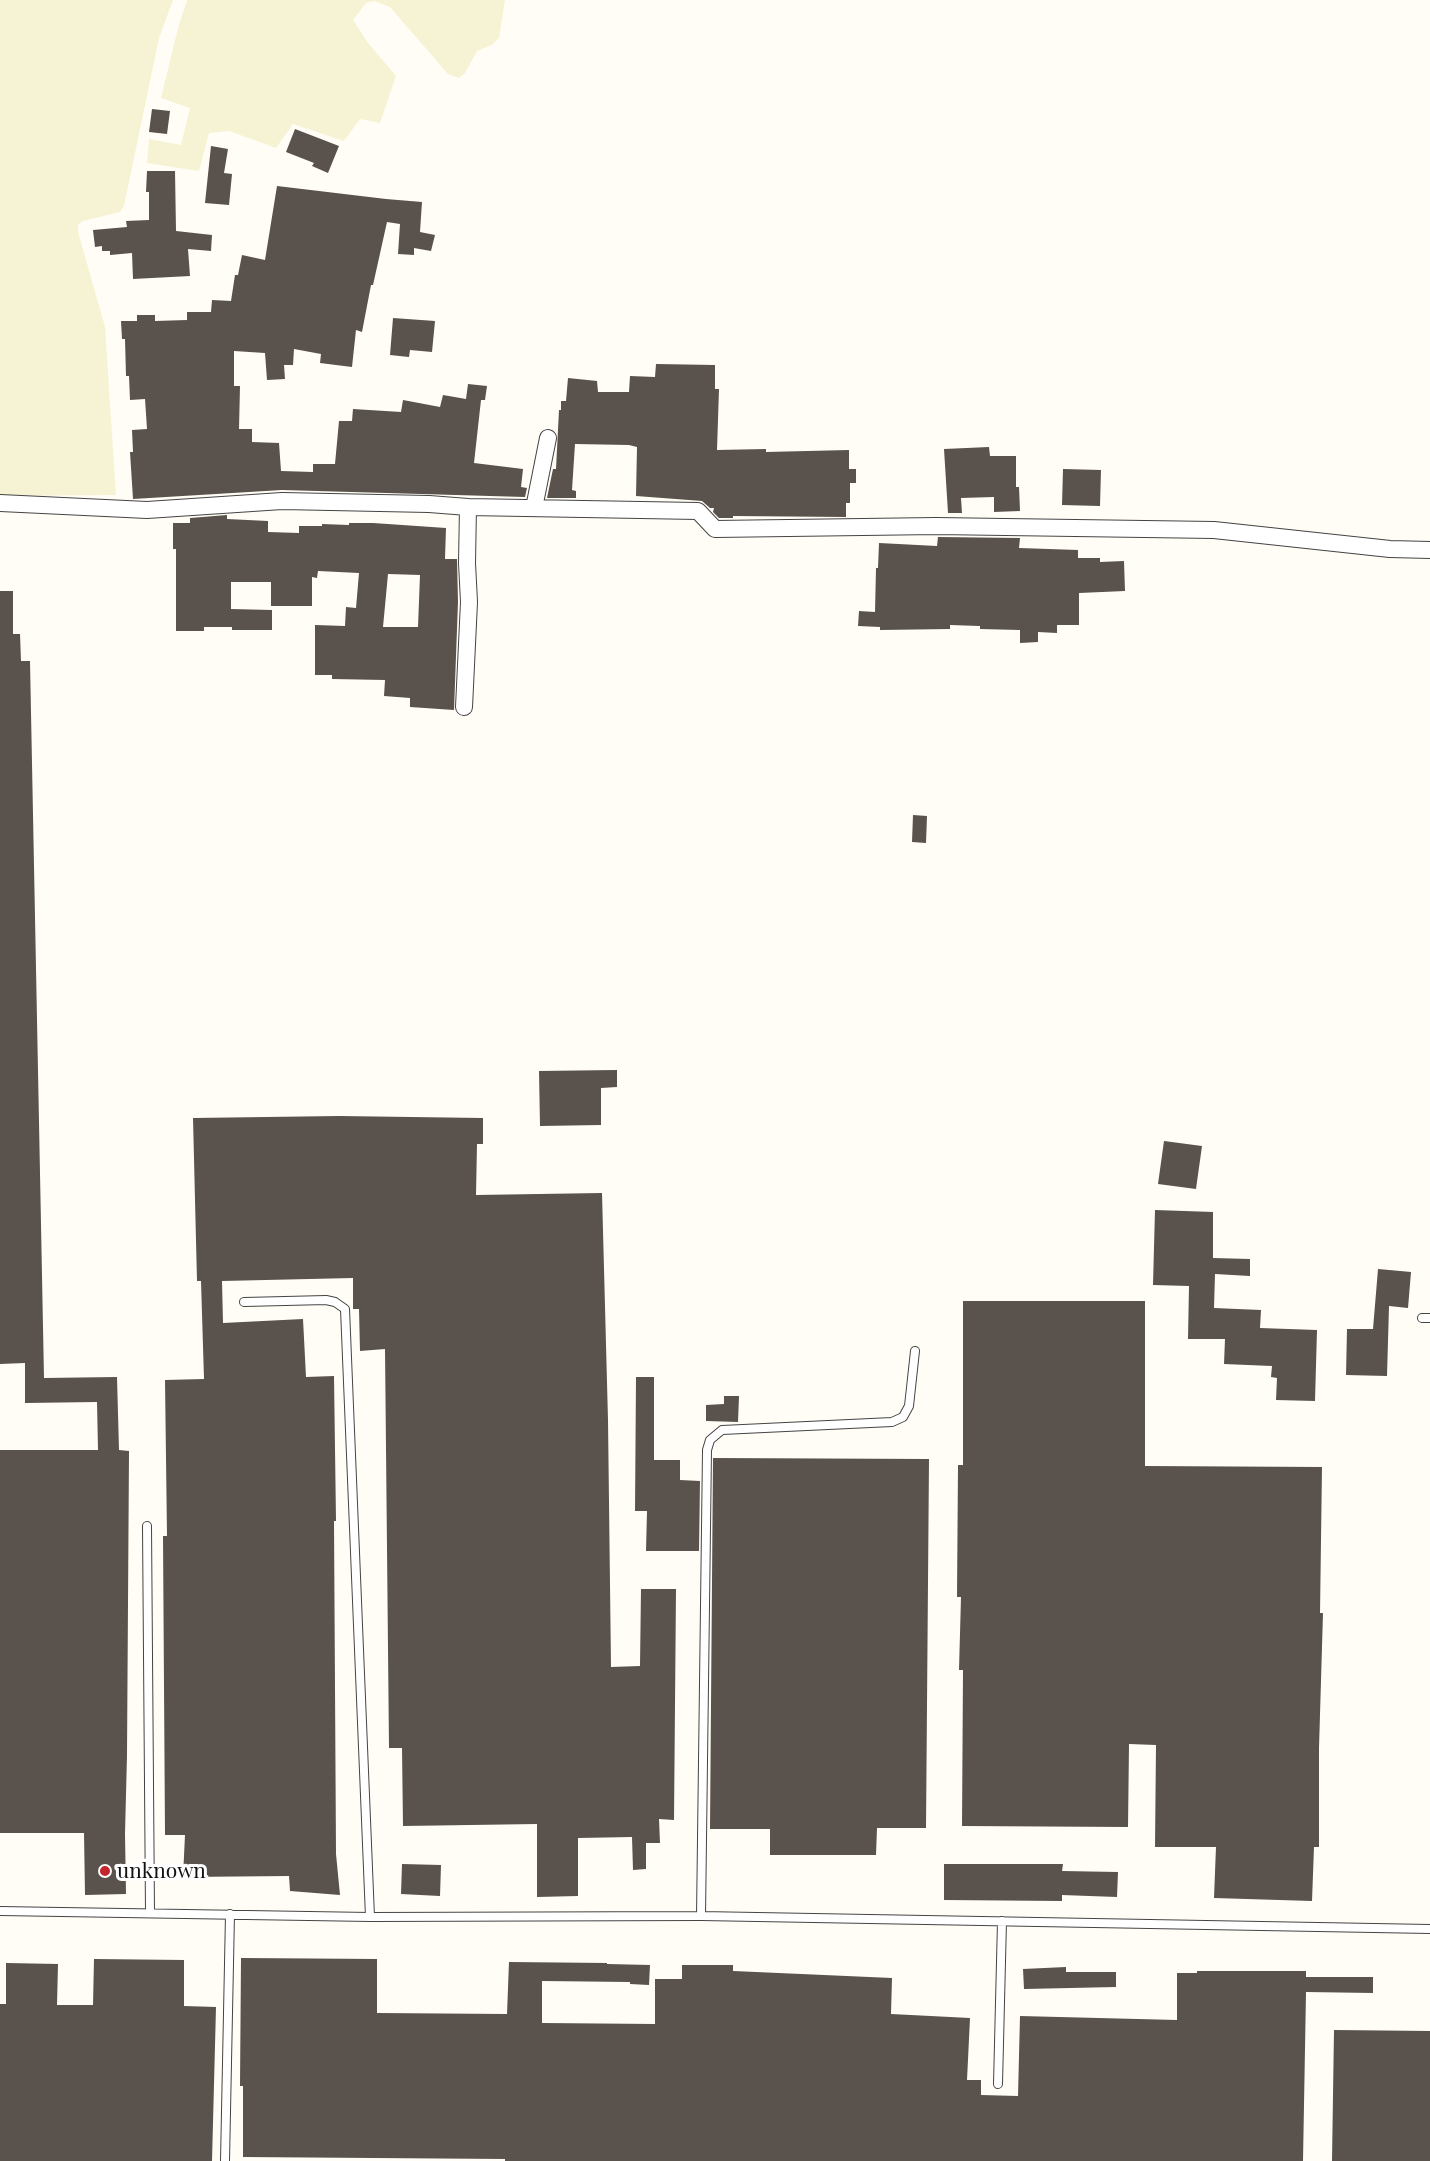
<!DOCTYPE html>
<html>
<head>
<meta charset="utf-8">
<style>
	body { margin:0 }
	canvas { display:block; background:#fffdf5 }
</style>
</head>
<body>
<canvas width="1430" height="2161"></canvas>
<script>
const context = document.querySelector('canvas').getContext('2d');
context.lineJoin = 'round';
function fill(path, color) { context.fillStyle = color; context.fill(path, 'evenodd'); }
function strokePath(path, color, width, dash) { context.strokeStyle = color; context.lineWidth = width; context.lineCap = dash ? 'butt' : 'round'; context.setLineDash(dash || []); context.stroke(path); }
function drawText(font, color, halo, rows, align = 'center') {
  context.font = font + ' "Playfair Display",serif'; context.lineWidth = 6; context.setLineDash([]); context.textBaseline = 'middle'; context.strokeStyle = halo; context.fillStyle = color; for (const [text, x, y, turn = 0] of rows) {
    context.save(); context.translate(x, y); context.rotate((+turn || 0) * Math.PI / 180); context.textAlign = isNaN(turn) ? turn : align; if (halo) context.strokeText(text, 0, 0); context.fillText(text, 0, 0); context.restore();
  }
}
const farmland = new Path2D(`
	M0,0H173L159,38L124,206L120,212L83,221L78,225V232L105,327L116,495L0,496Z
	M187,0H505L499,38L492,45L477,51L465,73L459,78L448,74L390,7L374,1L366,3L353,20L368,43L396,76L380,123L360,119L344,141L293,124L276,148L229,131L209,133L199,171L147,163L149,139L181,145L190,108L161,98L178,28Z`);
const building = new Path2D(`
	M152,109L170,111L167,134L149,132Z
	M295,129L339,146L328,173L312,166L314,163L286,152Z
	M211,146L228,149L224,173L232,174L229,205L205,203Z
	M147,171H175L176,231L212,235L211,251L188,249L190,276L133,279L132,253L110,255V251H102V246L95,247L93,230L127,227L126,221L149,220V192H146Z
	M277,186L386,199L422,202L420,232L435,235L431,251L414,248V255L398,254L400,224L387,222L373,285H371L362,332L356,330L352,367L320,363L321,354L294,349L293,365H284L285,379L267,380L265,353L234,351V386H240L239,429H252V442L279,443L281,471L313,472V464H335L339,421H352L353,409L401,412L403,400L440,407L443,395L466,399L468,384L487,386L485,400H481L474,463L523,469L521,487L527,488L525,497L282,490L133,499L130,452H133L132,430L147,429L145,399L130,400L129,376H126L125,339H122L121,321H137V315H155V321L187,320V312H211L212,300L231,301L235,275H238L242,255L265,260Z
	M393,318L435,321L432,352L410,350L409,357L390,355Z
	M656,364L715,365V389H719L717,450L766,449V452L849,450V469H856V483H850V503H846V517L733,516V518H719L713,512L714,508H710L702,501L636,496L637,447L629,445L575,444L572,490L576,491V498H547L553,469H556L559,410H561V401H566L568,378L597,381L598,392H629L630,376L655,377Z
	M989,447L990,456H1016V487H1019L1020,511L994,512V497L961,498L962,513H948L944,449Z
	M1063,469L1101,470L1100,506L1062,505Z
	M227,515V519L268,521V532L299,533V526H322V524L349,525V523H373L446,528L445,559H457L458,602L454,710L410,707V698L384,696L385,680L332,679V675H315V625L345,626L346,607L356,608L359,573L318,571L317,578L312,577V606H271V582H231V609L272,610V630H232V627H204V631H176V549H173V523H190V518ZM388,574L420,575L418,627H383Z
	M938,537L1020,538L1019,548L1078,550V558H1100V562L1124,561L1125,591L1079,593V625H1057V633L1038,632V642L1020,643V630L980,629V626L950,625V629L880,630V627L858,626L859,611L875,612L876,568H878L879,543L937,546Z
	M0,591H13V634H20L21,661H30L44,1378L117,1377L119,1450L129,1451L127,1755L125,1834L126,1894L85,1895L84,1833H0V1450H98L97,1402L25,1403V1363L0,1364Z
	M913,815L927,816L926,843L912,842Z
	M617,1070V1087L601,1088V1125L540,1126L539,1071Z
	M339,1116L483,1118V1144H477L476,1195L602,1193L608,1420L611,1667L640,1666L641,1589H676L674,1820L659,1819L660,1843H646V1869L633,1870L632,1837L578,1838V1896L537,1897V1824L403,1826L402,1748H389L385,1349L360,1351L359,1309H353V1278L222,1281L223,1323L303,1319L306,1377L334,1376L336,1521H334L336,1854L340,1895L290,1891L289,1876L183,1877L185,1835H165L163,1536H167L165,1380L204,1379L201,1281H197L193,1118Z
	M1164,1141L1202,1146L1196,1189L1158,1184Z
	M1155,1210L1213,1212V1258L1250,1259V1276L1215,1274L1214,1308L1261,1310L1260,1328L1317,1330L1315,1401L1276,1400L1277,1378L1271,1377L1272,1366L1224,1364L1225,1339H1188L1189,1286L1153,1285Z
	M1378,1269L1411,1272L1408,1308L1389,1306L1387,1376L1346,1375L1347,1329H1373Z
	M963,1301H1145V1466L1322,1467L1320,1613H1323L1319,1748V1847H1314L1312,1901L1214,1898L1216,1847H1155L1156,1745L1129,1744L1128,1827L962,1826L963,1670H959L961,1597H957L958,1465H963Z
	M636,1377H654V1460H680V1480L700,1481L699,1551H646L647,1511H635Z
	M724,1396H739L738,1422L706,1421V1405L724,1404Z
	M713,1458L929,1459L926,1828H877L876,1855H770V1829H710Z
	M402,1864L441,1865L440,1896L401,1894Z
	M944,1864H1063L1062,1871L1118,1872L1117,1897L1062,1895V1901L944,1900Z
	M241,1958L377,1959V2013L507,2014L509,1962L607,1963V1964L650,1965L649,1985L630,1984V1982L542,1981V2023L655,2024V1979H682V1965H733V1971L892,1978L891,2014L970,2018L967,2080H981V2095L1018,2096L1020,2016L1177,2020V1973H1197V1971H1306V1977H1373V1993L1306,1992L1303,2161H505V2159L243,2157V2086H240Z
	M94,1959L184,1960V2006L216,2007L212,2161H0V2004H6V1963L58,1964L57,2005H93Z
	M1066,1967V1972H1116V1987L1024,1989L1023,1969Z
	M1334,2030L1430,2031V2161H1332Z`);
const service = new Path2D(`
	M244,1302L326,1300L335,1302L345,1309L370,1917
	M1422,1318H1430
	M147,1526L150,1913
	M0,1911L370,1917L701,1916L1430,1929
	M701,1916L707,1450L710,1440L722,1430L892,1422L903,1417L909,1406L915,1351
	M998,2084L1002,1921
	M225,2161L230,1914`);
const minor = new Path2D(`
	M0,503L147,510L282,501L429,504L468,507L698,511L715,529L936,526L1214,530L1390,549L1430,550
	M534,508L548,438
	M464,707L469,602L467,563L468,507`);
const markers = [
	[105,1871,6,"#c4262e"]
];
const poiNames = [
	["unknown",117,1871]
];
fill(farmland, '#f6f3d4');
fill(building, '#5a524d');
strokePath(service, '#444', 10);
strokePath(minor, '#444', 18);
strokePath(service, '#fff', 8);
strokePath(minor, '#fff', 16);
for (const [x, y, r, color] of markers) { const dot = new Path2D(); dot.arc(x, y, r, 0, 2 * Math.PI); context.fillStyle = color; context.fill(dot); strokePath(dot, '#fff', 2); }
drawText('21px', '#111', '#fff', poiNames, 'left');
</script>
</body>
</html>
